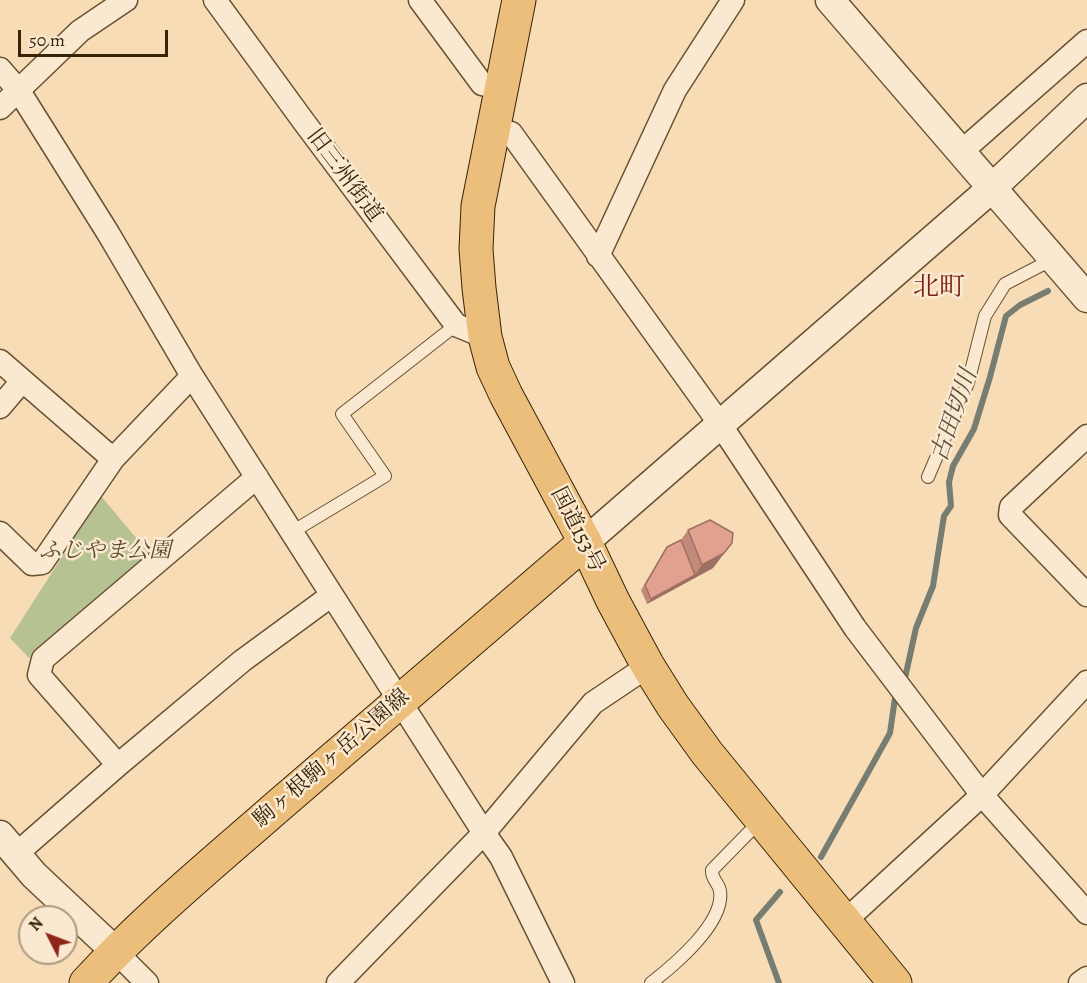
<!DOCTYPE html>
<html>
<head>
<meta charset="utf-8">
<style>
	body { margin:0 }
	#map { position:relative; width:1087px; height:983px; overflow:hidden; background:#f7dcb6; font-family:Alegreya,serif }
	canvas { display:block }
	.north { position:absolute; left:18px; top:905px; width:60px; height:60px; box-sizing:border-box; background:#fae8d0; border:2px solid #ac9a80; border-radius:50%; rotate:312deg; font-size:16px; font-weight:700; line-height:24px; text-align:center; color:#382407 }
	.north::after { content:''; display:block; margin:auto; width:21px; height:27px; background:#8f2418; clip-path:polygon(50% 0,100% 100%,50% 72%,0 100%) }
	.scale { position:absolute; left:18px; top:30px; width:150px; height:27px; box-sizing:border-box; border:3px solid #382407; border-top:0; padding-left:8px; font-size:18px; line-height:21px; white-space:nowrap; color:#382407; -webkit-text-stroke:4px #fae8d0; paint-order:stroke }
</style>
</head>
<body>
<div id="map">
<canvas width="1087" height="983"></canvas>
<div class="north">N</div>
<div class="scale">50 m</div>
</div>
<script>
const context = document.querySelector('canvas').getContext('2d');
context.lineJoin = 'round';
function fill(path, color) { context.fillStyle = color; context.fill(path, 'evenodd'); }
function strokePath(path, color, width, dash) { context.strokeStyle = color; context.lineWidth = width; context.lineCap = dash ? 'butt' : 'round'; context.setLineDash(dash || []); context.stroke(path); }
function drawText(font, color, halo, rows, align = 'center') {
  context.font = font + ' Alegreya,"Noto Serif JP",serif'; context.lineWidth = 5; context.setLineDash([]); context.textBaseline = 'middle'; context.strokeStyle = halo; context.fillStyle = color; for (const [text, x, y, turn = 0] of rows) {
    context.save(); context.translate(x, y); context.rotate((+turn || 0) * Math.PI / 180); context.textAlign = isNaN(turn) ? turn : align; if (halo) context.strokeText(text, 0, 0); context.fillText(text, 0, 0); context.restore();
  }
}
const green = new Path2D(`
	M101,496L152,557L29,658L10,638Z`);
const stream = new Path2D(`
	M905,678L916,628L933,586L944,516L951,506L949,482L953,466L974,429L990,377L1006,316L1020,305L1048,291
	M821,857L890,733L895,698
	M779,983L756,920L780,892`);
const service = new Path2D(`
	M928,477L968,383L985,316L1005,284L1053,259
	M292,532L385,476L342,414L456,325
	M651,983C673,966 725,923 720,891C719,883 711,879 712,870L761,820`);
const minor = new Path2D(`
	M215,0L304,122L456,325L485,337
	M420,0L482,84L500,88
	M0,69L19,91L108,233L192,376L484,833L501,857L563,983
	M0,108L80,31L126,0
	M494,128L511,133L720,424L855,628L982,795L1087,913
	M961,152L1087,41
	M598,256L675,90L733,0
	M0,361L113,459L192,376
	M0,407L22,381
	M1087,436L1011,507L1010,515L1087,595
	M0,533L32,564L42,563L113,459
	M118,765L39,675L43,659L257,477
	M15,855L118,765L242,661L332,595
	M845,921L982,795L1087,682
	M115,951L147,983
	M338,983L484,833L593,703L648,666
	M1080,983L1087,978`);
const tertiary = new Path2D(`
	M830,0L1087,298
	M585,542L992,188L1087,98
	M0,835L34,875L115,951`);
const primary = new Path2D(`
	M86,983C145,919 212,864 277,807C379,718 482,630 585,542`);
const trunk = new Path2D(`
	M519,0L478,206L476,249L479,288L485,337L493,367L506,395L585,542L613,601L648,666L673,706L707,753L895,983`);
const wall = new Path2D(`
	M688,530L732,543L713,568L647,604L641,590L667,547L681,540Z`);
const shadedWall = new Path2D(`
	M732,543L713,568L647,604L651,599L695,575L702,565Z`);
const building = new Path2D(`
	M710,520L733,533L732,543L724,553L702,565L688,530Z
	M681,540L695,575L651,599L645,585L667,547Z`);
const streetNames = [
	["旧三州街道",344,176,53],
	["国道153号",577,530,63],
	["駒ヶ根駒ヶ岳公園線",332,759,-41]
];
const parkNames = [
	["ふじやま公園",105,552]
];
const waterNames = [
	["古田切川",955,416,-71]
];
const quarterNames = [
	["北町",939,289]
];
fill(green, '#b7c293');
strokePath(stream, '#777d71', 6);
strokePath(service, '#685233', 14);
strokePath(minor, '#685233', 25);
strokePath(tertiary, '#685233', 31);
strokePath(primary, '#382407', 35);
strokePath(trunk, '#382407', 35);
strokePath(service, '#fae8d0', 12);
strokePath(minor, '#fae8d0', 22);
strokePath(tertiary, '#fae8d0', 28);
strokePath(primary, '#ecbe7b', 33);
strokePath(trunk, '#ecbe7b', 33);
fill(wall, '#c28a7a');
fill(shadedWall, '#9e7063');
fill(building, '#e2a08e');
strokePath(building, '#9e7063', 1.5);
drawText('22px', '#382407', '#fae8d0', streetNames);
drawText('italic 22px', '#584c2a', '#fae8d0', parkNames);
drawText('italic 24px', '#58513c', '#fae8d0', waterNames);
drawText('26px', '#7a1f14', '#fae8d0', quarterNames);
</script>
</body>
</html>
